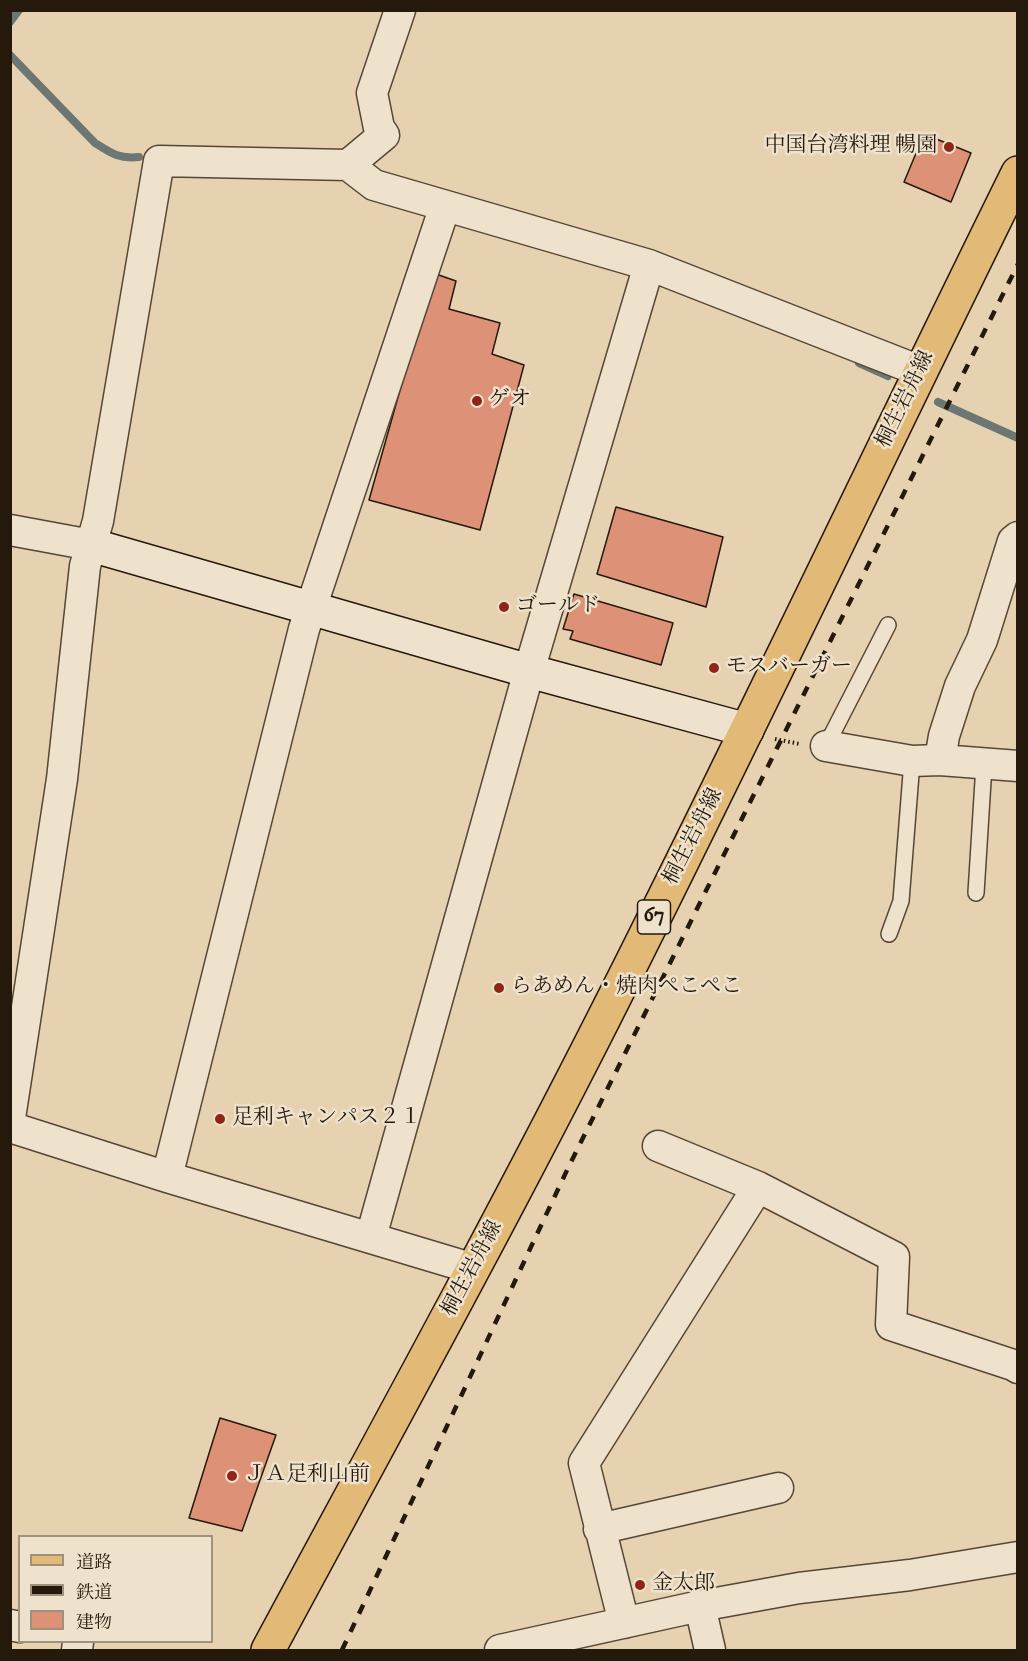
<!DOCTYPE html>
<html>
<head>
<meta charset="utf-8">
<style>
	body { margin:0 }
	#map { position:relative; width:1028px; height:1661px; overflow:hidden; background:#e6d2b1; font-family:"IM FELL DW Pica","Noto Serif JP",serif }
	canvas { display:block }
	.frame { position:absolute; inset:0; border:12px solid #25190c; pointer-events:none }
	.legend { position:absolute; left:18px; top:1535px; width:195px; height:108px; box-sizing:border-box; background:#efe2cc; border:2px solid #9e927f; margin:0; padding:8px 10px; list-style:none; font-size:18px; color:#25190c }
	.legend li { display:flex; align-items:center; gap:12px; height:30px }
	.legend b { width:30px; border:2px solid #9e927f }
</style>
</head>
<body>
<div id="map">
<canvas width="1028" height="1661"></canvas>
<div class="frame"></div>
<ul class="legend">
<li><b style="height:8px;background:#e3b978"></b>道路</li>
<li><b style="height:8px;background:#25190c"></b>鉄道</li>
<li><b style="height:16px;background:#dd9177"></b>建物</li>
</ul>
</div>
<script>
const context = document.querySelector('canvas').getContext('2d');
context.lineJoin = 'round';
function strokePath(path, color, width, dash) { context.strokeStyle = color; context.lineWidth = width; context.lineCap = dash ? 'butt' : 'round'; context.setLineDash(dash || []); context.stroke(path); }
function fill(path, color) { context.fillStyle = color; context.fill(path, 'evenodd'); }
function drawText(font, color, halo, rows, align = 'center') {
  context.font = font + ' "IM FELL DW Pica","Noto Serif JP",serif'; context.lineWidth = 5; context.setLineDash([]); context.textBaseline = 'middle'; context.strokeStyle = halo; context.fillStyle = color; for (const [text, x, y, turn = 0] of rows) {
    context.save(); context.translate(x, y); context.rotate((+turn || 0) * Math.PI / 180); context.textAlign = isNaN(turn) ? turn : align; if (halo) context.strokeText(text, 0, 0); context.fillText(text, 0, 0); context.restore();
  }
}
const stream = new Path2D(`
	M10,22L19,10
	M10,55L95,143C112,154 119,159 139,157
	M859,363L888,376
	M938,402L1018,438`);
const building = new Path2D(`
	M924,134L971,153L951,202L904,182Z
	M433,273L456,281L449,309L500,323L492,354L524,365L480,530L369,500Z
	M616,507L723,537L706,607L597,574Z
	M574,594L673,623L661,665L570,639L573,631L563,629Z
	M220,1418L276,1435L242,1531L189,1518Z`);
const path = new Path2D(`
	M775,739L800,744`);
const lane = new Path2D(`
	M826,746L888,625
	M976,893L984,765
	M889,934L901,901L912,761`);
const street = new Path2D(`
	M348,165L384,135L379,128L372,93L400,10
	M10,530L91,545
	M826,746L912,761L940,760L1018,766
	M940,760L944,736L960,686L982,640L1013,541L1018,537
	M10,1118L62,779L85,566L98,521L159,161L348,165L374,185L649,265L920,371
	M10,1127L167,1177L474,1269
	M658,1146L758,1187L894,1257L891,1325L1013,1365L1018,1368
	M167,1177L304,629L445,206
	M371,1237L529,671L649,265
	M599,1529L778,1488
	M700,1606L710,1650
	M624,1623L584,1463L758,1187
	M10,1625L20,1627
	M77,1650L78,1642
	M500,1650L700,1606L799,1588L910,1575L1018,1557`);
const secondary = new Path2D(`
	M91,545L529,671L747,730`);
const primary = new Path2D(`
	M268,1650C381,1440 496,1231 604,1018C746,738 879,454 1018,173`);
const rail = new Path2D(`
	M342,1650L568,1168L1018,264`);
const markers = [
	[949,147,6,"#8f2418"],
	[477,401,6,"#8f2418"],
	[504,607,6,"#8f2418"],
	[714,668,6,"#8f2418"],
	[499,988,6,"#8f2418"],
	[220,1119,6,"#8f2418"],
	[232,1476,6,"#8f2418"],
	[640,1585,6,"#8f2418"]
];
const shields = [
	[654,917,33]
];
const shieldNames = [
	["67",654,917]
];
const poiNames = [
	["中国台湾料理 暢園",937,147,"right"],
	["ゲオ",489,401],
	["ゴールド",516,607],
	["モスバーガー",726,668],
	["らあめん・焼肉ぺこぺこ",511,988],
	["足利キャンパス２１",232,1119],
	["ＪＡ足利山前",244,1476],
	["金太郎",652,1585]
];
const streetNames = [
	["桐生岩舟線",906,400,-64],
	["桐生岩舟線",694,837,-63],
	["桐生岩舟線",473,1269,-62]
];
strokePath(stream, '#6c7673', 8);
fill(building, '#dd9177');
strokePath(building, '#25190c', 1.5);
strokePath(lane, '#554735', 18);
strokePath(street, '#554735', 33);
strokePath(secondary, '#25190c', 36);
strokePath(primary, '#25190c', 36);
strokePath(path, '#25190c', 4, [1.5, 3]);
strokePath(lane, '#efe2cc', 15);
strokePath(street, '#efe2cc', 30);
strokePath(secondary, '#efe2cc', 33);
strokePath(primary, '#e3b978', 33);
strokePath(rail, '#25190c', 4.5, [10, 10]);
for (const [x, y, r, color] of markers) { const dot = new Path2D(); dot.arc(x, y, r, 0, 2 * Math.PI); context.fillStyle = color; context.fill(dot); strokePath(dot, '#efe2cc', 2); }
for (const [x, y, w] of shields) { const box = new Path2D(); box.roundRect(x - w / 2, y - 17, w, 34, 4.5); context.fillStyle = '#efe2cc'; context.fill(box); strokePath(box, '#25190c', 1.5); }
drawText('bold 20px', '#25190c', null, shieldNames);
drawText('21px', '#25190c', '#efe2cc', poiNames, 'left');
drawText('21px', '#25190c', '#efe2cc', streetNames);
</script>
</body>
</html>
